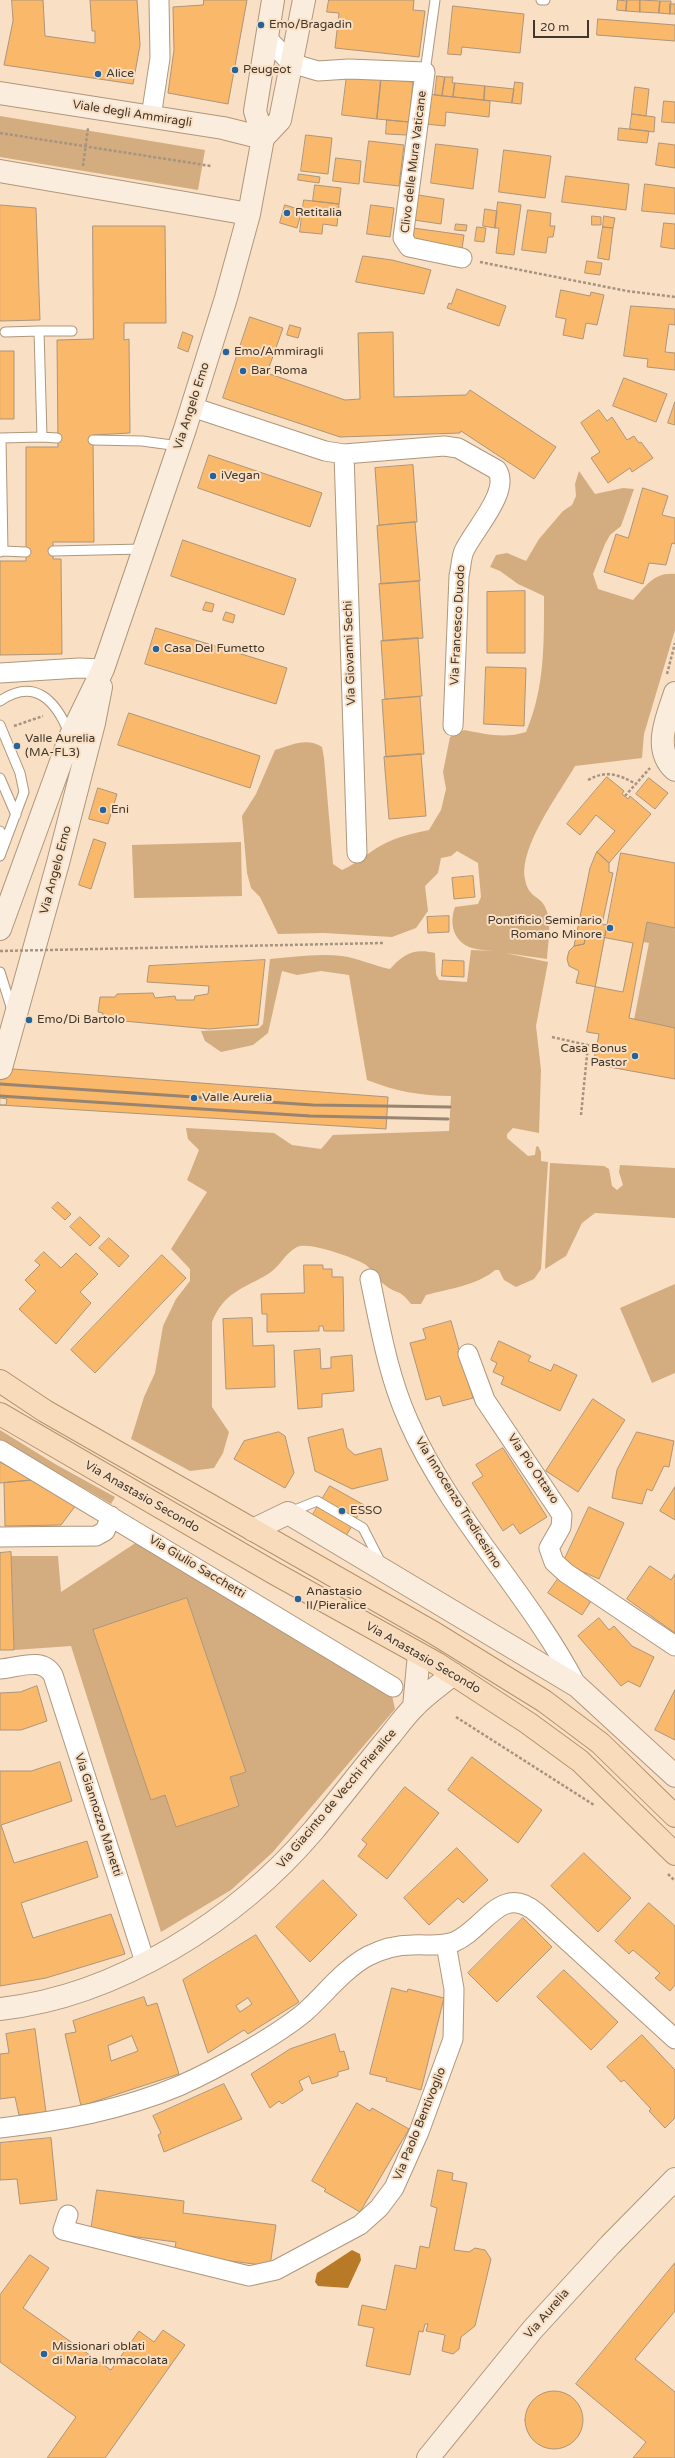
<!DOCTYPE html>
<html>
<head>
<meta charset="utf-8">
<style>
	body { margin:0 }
	#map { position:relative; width:675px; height:2458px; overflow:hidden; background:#f9dfc3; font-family:"Varela Round",sans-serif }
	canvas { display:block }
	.scale { position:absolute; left:533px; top:20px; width:56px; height:18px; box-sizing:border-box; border:2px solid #41372c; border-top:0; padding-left:5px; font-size:12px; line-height:14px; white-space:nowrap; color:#41372c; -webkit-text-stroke:3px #f9dfc3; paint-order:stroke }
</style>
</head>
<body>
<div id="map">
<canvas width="675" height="2458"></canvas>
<div class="scale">20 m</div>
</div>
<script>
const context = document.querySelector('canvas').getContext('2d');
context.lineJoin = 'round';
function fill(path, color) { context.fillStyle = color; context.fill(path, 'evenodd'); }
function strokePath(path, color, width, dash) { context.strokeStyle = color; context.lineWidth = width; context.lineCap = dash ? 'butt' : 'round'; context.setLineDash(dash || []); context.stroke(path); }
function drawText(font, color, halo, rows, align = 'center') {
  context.font = font + ' "Varela Round",sans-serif'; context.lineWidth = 4; context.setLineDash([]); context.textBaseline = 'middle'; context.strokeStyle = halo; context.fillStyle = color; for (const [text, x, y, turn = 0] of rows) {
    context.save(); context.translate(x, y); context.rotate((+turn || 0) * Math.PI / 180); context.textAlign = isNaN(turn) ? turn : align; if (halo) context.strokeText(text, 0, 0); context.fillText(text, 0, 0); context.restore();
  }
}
const green = new Path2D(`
	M0,116L205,150L198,190L0,157Z
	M579,471L595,494L623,488L634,489L621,526L610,535L605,544L593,574L598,589L633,600C646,586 654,572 675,574V630L644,734L642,758L575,766C559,794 519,847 525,879C528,897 539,896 544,905C553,920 548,942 547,959L505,953L548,962L536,1026L541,1070L539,1133L513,1128L507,1134V1138L528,1156L535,1155L536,1147L538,1146L541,1152V1161L548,1162L541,1269L534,1279L516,1287L504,1280L499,1270H495C478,1285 448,1289 426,1295L421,1304H411C399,1288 397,1295 385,1285C377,1280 374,1271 366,1265C356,1258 308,1241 297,1247C285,1253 279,1268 268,1274C243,1289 224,1292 212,1322V1407L229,1432L223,1453L214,1468L190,1471L131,1439L144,1397L155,1373L163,1326L176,1299L190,1281V1269L171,1249L207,1192L187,1180L199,1150L188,1139L186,1128L274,1133L292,1145L321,1149L333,1135L449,1131L451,1096C421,1096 395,1091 367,1080L349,975L321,971L297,975L282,971L268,1033L253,1045L221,1052L205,1041L201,1031L259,1028L263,1024L270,959C293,957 318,953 342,956C358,958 374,966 390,969C404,953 415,948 435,953L436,974L439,980L467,982L471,950L494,951C487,950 479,950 472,948C453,942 449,923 455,907L478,904L481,897L478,863L457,851L451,856L441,858L438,873L425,886L428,911L416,928L392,937L324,933L278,934L260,897L251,888L247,873L242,816L256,794L275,750C291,745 307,737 322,747L324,758L333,864L342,870C360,862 367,853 382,845C396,837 414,833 429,830L441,810L446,789L443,772L450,737L464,730C486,734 504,739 526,732C545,688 544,643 544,596L518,584L500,571L490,567L496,555L507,553L526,561L539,539L563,511L572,505L576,496L575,484Z
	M241,842L242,896L134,898L132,845Z
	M647,922L675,928V1028L634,1020L649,943L643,942Z
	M550,1163L604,1166L609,1169L612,1186L617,1190L623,1185L619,1172L620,1165L675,1168V1218L595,1213L582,1223L566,1256L545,1269Z
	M675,1284V1373L652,1383L620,1308Z
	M0,1430L55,1464L115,1497L111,1504L0,1440Z
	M137,1542L391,1691L395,1709L272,1853L231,1890L161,1932L71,1646L14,1650L11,1556H58L61,1592ZM187,1598L246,1772L230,1777L239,1806L176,1827L165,1795L151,1800L93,1630Z`);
const water = new Path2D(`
	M352,2250L360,2254L361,2260L348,2288L318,2286L315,2282L317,2273Z`);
const building = new Path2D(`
	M12,0H43L45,36L95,43V31H92L90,0H137L140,45L133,84L4,65L13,21Z
	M204,0H247L228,104L168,93L174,50L173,7L203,5Z
	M329,0H414L413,10L425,11L419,57L335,48L339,13L327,12Z
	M618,0L627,1L626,11L617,10Z
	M627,0H640V12L626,11Z
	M640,0L660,1L659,13L640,12Z
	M660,1H671L670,14L659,13Z
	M670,4H675V14H670Z
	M453,6L524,14L520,53L462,47L461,55L448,54Z
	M598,19L675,25V41L597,35Z
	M347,75L381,79L377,119L342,115Z
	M437,76L445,77L442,96L435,95Z
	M445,77H453L452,83H455L453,97L442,96Z
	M381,79L413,82L409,122L377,119Z
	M515,82L523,83L521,104L512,103Z
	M455,83L485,86L484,100L453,97Z
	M485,86L514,89L512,103L484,100Z
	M635,87L649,89L646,116L632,114Z
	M428,94L490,101L489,117L446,112L445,126L425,124Z
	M664,101L675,102V123L662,122Z
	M632,114L655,117L654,132L630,129Z
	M387,120L409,122L407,135L386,134Z
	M619,128L649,131L647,143L618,140Z
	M306,135L332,138L328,174L301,171Z
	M369,141L404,145L399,186L364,182Z
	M659,143L675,145V168L656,165Z
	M436,144L478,149L473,189L431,183Z
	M504,150L551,156L545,198L499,192Z
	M336,158L361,161L359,184L333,181Z
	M299,174L320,177L319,183L298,180Z
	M566,176L629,184L626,210L562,202Z
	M645,184L675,188V214L642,211Z
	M315,185L341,188L339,204L313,201Z
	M418,195L444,199L441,224L414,220Z
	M304,200L339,204L337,226L323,224L322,234L300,232Z
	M498,202L521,205L514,255L496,253L499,228H495Z
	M0,205L36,208L40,320L0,321Z
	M285,205L302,210L297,228L280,223Z
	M371,205L394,208L390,237L367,234Z
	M485,209L497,211L495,228L483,226Z
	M528,210L551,213L550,226H555L553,237H548L546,253L522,250Z
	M592,216L601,217V225H592Z
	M604,216L615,218L613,228L603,227Z
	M664,223L675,224V249L661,247Z
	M456,224L467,225L466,231L455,230Z
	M93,226H165L166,323H124V340L129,339L130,433L93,435L94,542H53V559H61L62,654L0,655V561H26V447H58L57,340L93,339Z
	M477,227L486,228L484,242L475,241Z
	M603,227L613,228L609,260L598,258Z
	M413,228L464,235L462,249L412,242Z
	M363,256L392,260L431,270L424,294L356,282Z
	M587,261L602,263L600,275L585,273Z
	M457,289L506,306L499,326L447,308L449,303L451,304Z
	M561,290L590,296L591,292L604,295L597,325L586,323L583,339L563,335L566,319L556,317Z
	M631,306L675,309V325L669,324L665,352L675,353V370L647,367L648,359L624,356Z
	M250,317L283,328L267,373L345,400L360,399L358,333L393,332L394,397L466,395L470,390L556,447L534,479L461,431L460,433L340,437L223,398Z
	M290,325L301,328L298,338L287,335Z
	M183,332L193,336L188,352L178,348Z
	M0,351H14V419H0Z
	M624,378L667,394L656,422L613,406Z
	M675,402V425L668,423Z
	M599,410L607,421L612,417L627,440L634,436L639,443L641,442L653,458L632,472L630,468L608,483L591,458L600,452L581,423Z
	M209,455L322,493L310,527L198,488Z
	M413,465L417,522L379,525L375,468Z
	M643,488L668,496L662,515L675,518V544L672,543L666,565L649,563L643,584L604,572L616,534L628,538Z
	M415,522L420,581L381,584L377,526Z
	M183,540L296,579L284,615L171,576Z
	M419,581L423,638L383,641L379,584Z
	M525,591V653H487V592Z
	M206,602L214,604L212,612L203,610Z
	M226,612L235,615L233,623L223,620Z
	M156,628L287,668L276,704L145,664Z
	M418,638L422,696L385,699L381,641Z
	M486,667L526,668L524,726L484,724Z
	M420,697L424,754L386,757L382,700Z
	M129,713L260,756L250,788L118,745Z
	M421,754L426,816L389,819L384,757Z
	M607,777L624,791L622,794L628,799L630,796L651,814L609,863L597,852L615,831L596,815L580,835L567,824Z
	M649,778L668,793L655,809L636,794Z
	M98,788L117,794L108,824L89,819Z
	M94,839L106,843L91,889L79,885Z
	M597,852L609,863V872L613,873L602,924L607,925L605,936L586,934L584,944L574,946L590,868Z
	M621,853L675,863V928L647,922L629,1018L675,1028V1079L593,1064L599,1034L587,1032Z
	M473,876L475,897L454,899L452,878Z
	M449,916V932L428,933L427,917Z
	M586,934L633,943L623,992L576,983L579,971L569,966L567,959L569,951L574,946L584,944Z
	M265,960L258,1025L209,1029L102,1019L103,1013L98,1012L100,997H115L117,994L153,993L155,998L175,996L176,1000H194L195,996L208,994L209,986L147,982L149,966Z
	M443,960L464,961V977L442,976Z
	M0,1068L388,1097L386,1129L0,1105Z
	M0,1098L7,1099L6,1105H0Z
	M58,1202L71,1214L65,1220L52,1208Z
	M80,1217L100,1236L90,1246L70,1227Z
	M109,1238L129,1256L119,1267L99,1248Z
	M44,1252L61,1268L76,1253L98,1274L80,1292L91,1303L56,1344L19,1309L36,1291L25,1280L40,1265L35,1261Z
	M162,1255L186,1278L95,1373L71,1350Z
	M304,1265H323V1269H332V1277H343L344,1331H324L323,1326H319V1331L267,1332V1314H262L261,1294L304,1293Z
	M252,1318L253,1346L274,1345L275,1387L226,1389L223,1319Z
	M451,1321L473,1398L443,1406L440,1396L426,1400L410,1343L426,1339L423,1329Z
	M499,1341L531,1356L528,1361L551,1371L554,1364L577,1375L560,1411L501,1384L504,1377L493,1372L497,1363L491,1360Z
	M320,1349L321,1369L331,1368V1357L352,1355L354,1391L322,1394V1407L298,1409L294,1351Z
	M593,1399L625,1420L578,1492L546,1471Z
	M343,1429L347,1448L355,1455L381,1448L388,1480L352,1489L315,1471L308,1438Z
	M279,1432L285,1436L294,1473L285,1488L234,1459L244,1441Z
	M637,1432L674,1441L669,1467L664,1466L652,1491L647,1489L642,1504L612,1498L617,1470Z
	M503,1448L547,1517L520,1534L513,1524L503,1531L472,1483L483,1476L476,1465Z
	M0,1462L33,1480L0,1483Z
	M33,1480L76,1505L61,1525L5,1526L4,1483Z
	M330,1486L364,1505L346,1536L312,1516Z
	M675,1487V1520L660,1511Z
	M589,1507L624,1523L599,1579L563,1563Z
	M11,1552L14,1650H0V1553Z
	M650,1566L671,1580L675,1574V1633L627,1599Z
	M558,1579L591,1601L582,1615L548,1593Z
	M187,1598L246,1772L230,1777L239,1806L176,1827L165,1795L151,1800L93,1630Z
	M599,1618L609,1630L614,1626L632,1646L654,1657L640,1687L628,1681L621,1686L578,1636Z
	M37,1686L47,1721L21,1730H0V1693L20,1692Z
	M675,1690V1740L655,1730Z
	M472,1757L542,1810L518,1843L448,1790Z
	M60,1762L72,1801L1,1825L14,1863L87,1841L98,1877L21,1903L33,1938L111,1914L125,1954L46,1978L0,1986V1771H31Z
	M405,1787L439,1813L387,1879L358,1856L367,1844L362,1840Z
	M457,1848L488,1880L463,1903L458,1898L429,1925L404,1898Z
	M584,1853L631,1898L598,1932L551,1886Z
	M323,1880L357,1915L310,1962L276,1927Z
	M649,1903L675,1926V1985L670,1991L655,1978L660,1973L633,1950L629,1954L615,1941Z
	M523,1918L552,1947L497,2002L468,1973Z
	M256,1935L299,2002L248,2034L244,2030L208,2053L183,1980ZM248,1998L252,2004L240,2012L236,2006Z
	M564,1970L618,2022L591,2050L537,1997Z
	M392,1988L407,1992L408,1989L444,1998L421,2090L386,2081L387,2078L370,2074Z
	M144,1997L147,2006L157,2003L179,2074L81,2106L65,2034L76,2032L73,2021ZM132,2036L138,2051L111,2061L108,2046Z
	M35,2029L46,2112L19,2115L15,2097L0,2099V2054L9,2053L6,2034Z
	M335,2034L340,2052L344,2051L349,2069L338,2072V2076L312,2084L309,2076L299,2081L303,2090L282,2104L279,2101L270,2108L251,2074L290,2049Z
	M642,2035L675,2070V2118L665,2128L649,2111L651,2109L624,2080L621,2082L607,2067Z
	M224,2084L242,2119L164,2152L158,2135L161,2133L153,2116Z
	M357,2103L370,2111L372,2108L409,2129L360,2212L324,2191L326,2189L312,2181Z
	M51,2138L57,2200L20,2204L17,2179L0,2180V2143Z
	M438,2170L453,2173L452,2180L467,2183L454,2250L469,2252L475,2248L485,2250L491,2259L475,2326L461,2337L459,2349L453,2354L442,2351L445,2335L426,2331L428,2324H425L423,2332L419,2331L410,2375L366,2366L374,2328L358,2325L362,2305L386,2310L395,2265L416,2269L420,2246L429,2248L437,2208L431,2206Z
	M97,2190L184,2201L183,2213L276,2225L270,2266L174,2254L176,2242L91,2231Z
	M30,2255L49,2268L23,2308L111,2370L139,2331L154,2342L163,2330L185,2345L105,2458H47L76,2417L0,2362V2295Z
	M675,2263V2311L635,2359L675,2392V2458H633L646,2442L576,2384Z
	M525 2420a29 29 0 1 1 58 0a29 29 0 1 1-58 0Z`);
const path = new Path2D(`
	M0,133L211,166
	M83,166L88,128
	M480,262L627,291L675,297
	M667,674L675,643
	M14,726L43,716
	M588,780C606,770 618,774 636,784
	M625,796L650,768
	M552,1037L596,1047
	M581,1115L588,1045
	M456,1717L594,1805
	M668,1874L675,1881`);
const lane = new Path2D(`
	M541,0H545
	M425,72L435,0
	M5,332L39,331
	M42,437L57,438
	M93,440L142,441L179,446
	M3,551L26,552
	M53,551L143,549
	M0,552L3,551L1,438L42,437L39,331H72
	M0,701C35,677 56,701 69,733
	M0,725L20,773L24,792L0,856
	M0,778L16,815
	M0,831L5,843
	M0,972L12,1010
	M290,1512L317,1501L363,1528L381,1563`);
const street = new Path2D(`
	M267,38L291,63L318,71L349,69L425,72L403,238L409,247L462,258
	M151,117L160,58L159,0
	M192,407L325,451L344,454L444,446L458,448L497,470C511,491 473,531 464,551C461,558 461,568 459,576L453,726
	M344,454L357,853
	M0,673L79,668L103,669
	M370,1279C380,1327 388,1375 408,1420C450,1517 529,1593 577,1686
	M468,1354L485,1400L562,1515L561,1527L549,1548L554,1562L566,1573L675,1646
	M0,1450L393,1687
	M0,1537L96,1536L105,1531L111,1516
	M0,1669C18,1668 42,1656 53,1675L145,1962
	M0,2128C61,2121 122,2110 179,2086C215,2070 275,2037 305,2012C325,1994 344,1969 368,1956C382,1949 396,1945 412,1945C426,1944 440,1947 454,1942C485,1929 501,1882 537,1913L675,2039
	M68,2215L63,2230L249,2276L276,2270L360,2225L379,2208L394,2188L419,2132L453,2039L454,1989L446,1944`);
const secondary = new Path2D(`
	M0,93L223,128L263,138
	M263,138L280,120L304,0
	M0,171L249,214
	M675,693C667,718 652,749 675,770
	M0,929L70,737L103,669L185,429L226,298L249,214L263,138L255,111L273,0
	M1,1068L58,863L94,723L101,687
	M253,1530L288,1513L577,1686L675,1776
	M414,1707L419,1654
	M0,2009C118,1996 237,1920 313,1831C339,1800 363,1768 389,1737C397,1727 405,1716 414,1707C425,1695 440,1685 453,1674
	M428,2458L533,2329L610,2245L675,2179`);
const primary = new Path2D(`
	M0,1381L45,1411L434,1633L544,1701L600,1743L675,1816
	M0,1414L274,1573L436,1663L528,1723L580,1761L675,1854`);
const rail = new Path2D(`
	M0,1084L313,1105L450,1107
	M0,1096L310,1116L448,1119`);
const pathBridge = new Path2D(`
	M0,951L383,943`);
const markers = [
	[261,25,4,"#26639a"],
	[235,70,4,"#26639a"],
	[98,74,4,"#26639a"],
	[287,213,4,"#26639a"],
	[226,352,4,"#26639a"],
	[243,371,4,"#26639a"],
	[213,476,4,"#26639a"],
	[156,649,4,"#26639a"],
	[17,746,4,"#26639a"],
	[103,810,4,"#26639a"],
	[610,928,4,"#26639a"],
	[29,1020,4,"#26639a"],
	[635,1056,4,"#26639a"],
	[194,1098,4,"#26639a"],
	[342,1511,4,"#26639a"],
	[298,1599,4,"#26639a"],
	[44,2354,4,"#26639a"]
];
const poiNames = [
	["Emo/Bragadin",269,25],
	["Peugeot",243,70],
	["Alice",106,74],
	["Retitalia",295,213],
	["Emo/Ammiragli",234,352],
	["Bar Roma",251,371],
	["iVegan",221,476],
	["Casa Del Fumetto",164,649],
	["Valle Aurelia",25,739],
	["(MA-FL3)",25,753],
	["Eni",111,810],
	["Pontificio Seminario",602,921,"right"],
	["Romano Minore",602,935,"right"],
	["Emo/Di Bartolo",37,1020],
	["Casa Bonus",627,1049,"right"],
	["Pastor",627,1063,"right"],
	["Valle Aurelia",202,1098],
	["ESSO",350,1511],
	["Anastasio",306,1592],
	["II/Pieralice",306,1606],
	["Missionari oblati",52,2347],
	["di Maria Immacolata",52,2361]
];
const streetNames = [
	["Viale degli Ammiragli",132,114,9],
	["Clivo delle Mura Vaticane",414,162,-83],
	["Via Angelo Emo",192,406,-72],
	["Via Francesco Duodo",458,625,-87],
	["Via Giovanni Sechi",350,653,-92],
	["Via Angelo Emo",56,870,-75],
	["Via Pio Ottavo",533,1469,56],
	["Via Anastasio Secondo",142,1497,30],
	["Via Innocenzo Tredicesimo",458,1503,58],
	["Via Giulio Sacchetti",197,1567,31],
	["Via Anastasio Secondo",423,1658,30],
	["Via Giacinto de Vecchi Pieralice",337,1799,-50],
	["Via Giannozzo Manetti",98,1815,72],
	["Via Paolo Bentivoglio",420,2124,-68],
	["Via Aurelia",547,2314,-49]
];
fill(green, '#d3ac80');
fill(water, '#b87a27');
fill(building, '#fab86a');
strokePath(building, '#ad957a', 1);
strokePath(lane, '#af977c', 11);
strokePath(street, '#af977c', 21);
strokePath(secondary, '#af977c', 24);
strokePath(primary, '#b5926c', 24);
strokePath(path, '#a79480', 2.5, [3, 2]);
strokePath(lane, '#fff', 9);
strokePath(street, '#fff', 19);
strokePath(secondary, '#fbeddd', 22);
strokePath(primary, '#f8dbbb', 22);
strokePath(rail, '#978572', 3);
strokePath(pathBridge, '#a79480', 2.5, [3, 2]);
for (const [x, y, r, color] of markers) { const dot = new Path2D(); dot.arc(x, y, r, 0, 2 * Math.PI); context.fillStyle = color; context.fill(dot); strokePath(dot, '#f9dfc3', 1.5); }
drawText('12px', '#41372c', '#f9dfc3', poiNames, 'left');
drawText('12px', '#41372c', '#f9dfc3', streetNames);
</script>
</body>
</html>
